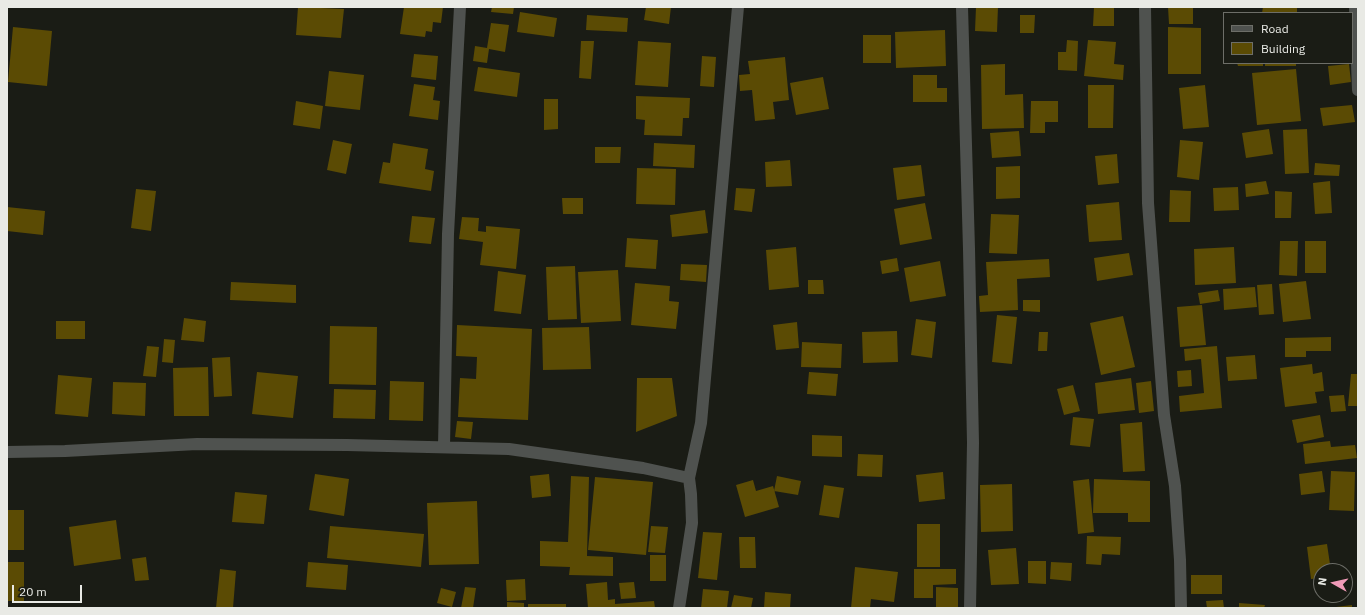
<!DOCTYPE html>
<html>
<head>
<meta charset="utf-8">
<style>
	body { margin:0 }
	#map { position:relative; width:1365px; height:615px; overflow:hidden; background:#1a1c15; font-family:"IBM Plex Sans",sans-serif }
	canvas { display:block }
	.frame { position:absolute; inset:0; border:8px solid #e9eae5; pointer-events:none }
	.legend { position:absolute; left:1223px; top:12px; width:130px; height:52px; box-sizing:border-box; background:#1a1c15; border:1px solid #6d6e68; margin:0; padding:5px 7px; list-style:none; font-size:12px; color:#e9eae5 }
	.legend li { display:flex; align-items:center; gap:8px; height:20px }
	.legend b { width:20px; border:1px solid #6d6e68 }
	.north { position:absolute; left:1313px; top:563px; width:40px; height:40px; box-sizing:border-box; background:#1a1c15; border:1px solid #6d6e68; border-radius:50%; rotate:278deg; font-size:11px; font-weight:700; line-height:16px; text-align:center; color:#e9eae5 }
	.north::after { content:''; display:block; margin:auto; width:14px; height:18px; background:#f09ab7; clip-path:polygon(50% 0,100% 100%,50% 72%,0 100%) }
	.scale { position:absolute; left:12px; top:585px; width:70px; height:18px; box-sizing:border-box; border:2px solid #e9eae5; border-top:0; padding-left:5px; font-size:12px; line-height:14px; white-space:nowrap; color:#e9eae5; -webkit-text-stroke:3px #1a1c15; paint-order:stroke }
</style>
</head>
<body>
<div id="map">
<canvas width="1365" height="615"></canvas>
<div class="frame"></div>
<ul class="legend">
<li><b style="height:5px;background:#4f524f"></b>Road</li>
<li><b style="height:11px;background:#5b4b04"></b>Building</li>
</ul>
<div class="north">N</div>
<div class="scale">20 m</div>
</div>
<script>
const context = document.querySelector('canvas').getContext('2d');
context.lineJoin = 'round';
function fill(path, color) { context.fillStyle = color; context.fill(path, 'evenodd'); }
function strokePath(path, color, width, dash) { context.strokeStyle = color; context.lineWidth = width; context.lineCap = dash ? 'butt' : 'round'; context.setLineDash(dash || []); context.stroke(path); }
const building = new Path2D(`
	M298,7L344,9L341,38L296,35Z
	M404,7H443L441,23L433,22L432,32L426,31L425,37L400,34Z
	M492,7H514L513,14L491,12Z
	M646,7H671L669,24L644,20Z
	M976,7H998L997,32L975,31Z
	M1094,7H1114V26H1093Z
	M1168,7H1193V24H1169Z
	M1263,7H1297V13H1262Z
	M520,12L557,18L554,37L517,32Z
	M587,15L628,18L627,32L586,30Z
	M1020,15H1035L1034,33H1020Z
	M491,23L509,25L505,52L489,49L487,63L473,61L475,46L487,48Z
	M13,27L52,31L47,86L8,82Z
	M1168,27L1201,28V74H1168Z
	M945,30L946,66L896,68L895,32Z
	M863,35H891V63H863Z
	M1067,40L1078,41L1077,71L1058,70V52H1066Z
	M1088,40L1116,42L1114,64L1124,65L1123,80L1084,76Z
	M581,41H594L591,79L579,78Z
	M638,41L671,43L668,87L635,85Z
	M414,54L438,56L436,80L411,77Z
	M702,56L716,57L714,87L700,86Z
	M785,57L789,100L773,102L775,119L755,121L752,90L740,91L739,75L750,74L748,61Z
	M1237,63H1263V66H1238Z
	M1265,63H1296V66H1265Z
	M1005,64V95L1023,94L1024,128L982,129L981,65Z
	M1349,64L1351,82L1330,85L1328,66Z
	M478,67L520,73L517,97L474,91Z
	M1296,69L1301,121L1257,125L1252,73Z
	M329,71L364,75L360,110L325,106Z
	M913,75H937V88H947V102H913Z
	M823,77L829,109L796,115L790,83Z
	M414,84L435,87L433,100L440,101L438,120L409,116Z
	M1088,85H1114L1113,128H1088Z
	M1205,85L1209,127L1183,129L1179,88Z
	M636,96L690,98L689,118H683L682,136L644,135L645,120L636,119Z
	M544,99H558V129L544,130Z
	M296,101L323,106L320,129L293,125Z
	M1031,101H1058V122H1045V133H1030Z
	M1352,105L1355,122L1323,126L1320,108Z
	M1269,129L1273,154L1246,158L1242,133Z
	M1307,129L1309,173L1285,174L1283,130Z
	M1019,131L1021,156L992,158L990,133Z
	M333,140L352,144L346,174L327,170Z
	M1180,140L1203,142L1199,180L1177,177Z
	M393,143L428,149L425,169L434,171L431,191L379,183L383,162L390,163Z
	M654,143L695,145L694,168L653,166Z
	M595,147H621L620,163H595Z
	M1117,154L1119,183L1098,185L1095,156Z
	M790,160L792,186L766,187L765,162Z
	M1315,163L1340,165L1339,176L1314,175Z
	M921,165L925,196L897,200L893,168Z
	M1020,166V198L996,199V167Z
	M637,168L676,169L675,205L636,204Z
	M1266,181L1269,194L1246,197L1245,184Z
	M1330,181L1332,213L1315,214L1313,183Z
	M1238,187L1239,210L1214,211L1213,188Z
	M736,188L755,189L752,212L734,210Z
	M136,189L156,191L151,231L131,228Z
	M1170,190L1191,191L1190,222H1169Z
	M1275,191L1292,192L1291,218H1275Z
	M562,198H583V214H563Z
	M1119,202L1122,240L1089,242L1086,205Z
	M925,203L932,239L900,245L894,209Z
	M7,207L45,211L43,235L7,231Z
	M705,210L708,233L672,237L670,215Z
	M991,214L1019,215L1017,254L989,253Z
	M412,216L435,218L431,244L409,242Z
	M462,217L479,218L478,231L486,232V226L520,229L516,269L480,265L483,242L459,239Z
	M627,238L658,240L656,269L625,267Z
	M1280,241H1298L1297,276L1279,275Z
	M1305,241H1326V273H1305Z
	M796,247L799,287L769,290L766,250Z
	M1234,247L1236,283L1195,285L1194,249Z
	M1129,253L1133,275L1097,281L1094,258Z
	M897,258L899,271L882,274L880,261Z
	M1049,259L1050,277L1017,279L1018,310L980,312L979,296L988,295L986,262Z
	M940,261L946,296L910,302L904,268Z
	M681,264L707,265L706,282L680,280Z
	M575,266L577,319L548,320L546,267Z
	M618,270L621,321L581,323L578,272Z
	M498,271L526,275L521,314L494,311Z
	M808,280H823L824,294H808Z
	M1306,281L1311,319L1283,322L1279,284Z
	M231,282L296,285V303L230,300Z
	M635,283L670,286L669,301L679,302L676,329L631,325Z
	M1272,284L1274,314L1259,315L1257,285Z
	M1255,287L1257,307L1224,310L1223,289Z
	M1218,290L1220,301L1200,304L1198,293Z
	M1023,300H1040V312L1023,311Z
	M1202,305L1206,345L1180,347L1177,307Z
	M997,315L1017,317L1012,364L992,362Z
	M1123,316L1135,367L1101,375L1090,323Z
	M184,318L206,321L204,342L181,340Z
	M916,319L936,322L932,358L911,355Z
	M56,321H85V339H56Z
	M797,322L799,348L776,350L773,325Z
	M457,325L532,329L528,420L458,417L460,378L476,379L477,357L456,356Z
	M330,326L377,327L376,385L329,384Z
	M589,327L591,369L543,370L542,328Z
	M897,331L898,362L863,363L862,332Z
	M1039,332H1048L1047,351H1038Z
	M1331,337V351H1306V357H1285V338Z
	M164,339L175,340L173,363L162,362Z
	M802,342L842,344L841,368L801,367Z
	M147,346L159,347L156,377L143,376Z
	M1217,346L1222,408L1180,412L1179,396L1204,393L1201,359L1185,361L1184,349Z
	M1255,355L1257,379L1228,381L1226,357Z
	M230,357L232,396L214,397L212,358Z
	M1312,364L1313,374L1322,372L1324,391L1315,392L1317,403L1285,407L1280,368Z
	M208,367L209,416H174L173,368Z
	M1191,370L1192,386L1178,387L1177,371Z
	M257,372L298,376L293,418L252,414Z
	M809,372L838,374L836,396L807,394Z
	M1351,374H1358V406H1348Z
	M58,375L92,378L88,417L55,414Z
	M637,378H672L677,416L636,432Z
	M1131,378L1135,410L1098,414L1095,383Z
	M390,381L424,382L423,421L389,420Z
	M1151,381L1154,411L1139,413L1136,383Z
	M113,382L146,383L145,416L112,414Z
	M1073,385L1080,411L1064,415L1057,389Z
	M334,389L376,390L375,419L333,418Z
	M1344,395L1346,411L1331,412L1329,396Z
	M1320,415L1324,437L1297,443L1292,420Z
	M1073,417L1094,419L1090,447L1070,445Z
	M457,421L473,422L471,439L455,437Z
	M1142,422L1145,471L1123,472L1120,424Z
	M812,435L842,436V457L812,456Z
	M1330,441L1331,447L1355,445L1357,458L1305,464L1303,444Z
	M858,454L883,455L882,477L857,476Z
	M1322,471L1325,492L1301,495L1299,474Z
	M1331,471L1355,472L1354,511L1329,510Z
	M943,472L945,499L919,502L916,475Z
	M315,474L349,479L344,516L309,510Z
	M549,474L551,496L532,498L530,476Z
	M571,476L589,477L587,556L613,557V576L569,575L570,567L540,566V541L568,542Z
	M777,476L801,481L798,495L774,491Z
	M595,477L653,482L646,555L588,550Z
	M1089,479L1094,532L1078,534L1073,481Z
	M1094,479L1150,481V522H1128V513H1093Z
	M753,480L756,491L773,486L779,507L745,517L736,485Z
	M1012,484L1013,531L981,532L980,485Z
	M824,485L844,488L839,518L819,515Z
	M235,492L267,495L264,524L232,522Z
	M477,501L479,564L429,565L427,503Z
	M7,510H24V550H7Z
	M116,520L121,559L74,566L69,527Z
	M917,524H940V567H917Z
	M330,526L424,534L421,567L327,558Z
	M651,526L668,527L665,553L648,552Z
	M703,532L722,533L717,580L698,578Z
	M1087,536L1121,537L1120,555L1102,554L1101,565L1086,564Z
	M739,537H755L756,568H740Z
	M1327,544L1331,571H1321V578L1311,579L1307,547Z
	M1016,548L1019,584L991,585L988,550Z
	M650,555H666V581H650Z
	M146,557L149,580L135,581L132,559Z
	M1028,561H1046V584L1028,583Z
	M7,562H24V601H7Z
	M308,562L348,565L346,590L306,587Z
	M1051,562L1072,563L1071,581L1050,579Z
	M855,567L898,572L894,602L871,599L870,608H851Z
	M220,569L236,571L233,608H216Z
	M914,569H956V584L933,585V598H914Z
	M1191,575H1222V594H1191Z
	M525,579L526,600L507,601L506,580Z
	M607,582L608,600L615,599V604L654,601L655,608H588L586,584Z
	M634,582L636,598L621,599L619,583Z
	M465,587L476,588L473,608H461Z
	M936,587L958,588V608H936Z
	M441,588L456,592L452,607L437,603Z
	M703,589L729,591L727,608H701Z
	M765,592L791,594L790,608H764Z
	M734,595L753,598L751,608H731Z
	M1223,600L1224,608H1207L1206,601Z
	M507,602L524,603V608H507Z
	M1239,603L1265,605L1264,608H1239Z
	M528,604H566V608H528Z
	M1352,605V608H1336V607Z`);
const minor = new Path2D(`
	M962,7L969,249L973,443L970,608
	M1145,7L1148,203L1164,415L1175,486L1180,560L1181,608
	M1355,7L1358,90
	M444,447L448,234L460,7
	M7,452L65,451L197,444L347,445L509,449L643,468L689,478L691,494L692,523L679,608
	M689,478L701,423L738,7`);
fill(building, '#5b4b04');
strokePath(minor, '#4f524f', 12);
</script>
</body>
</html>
